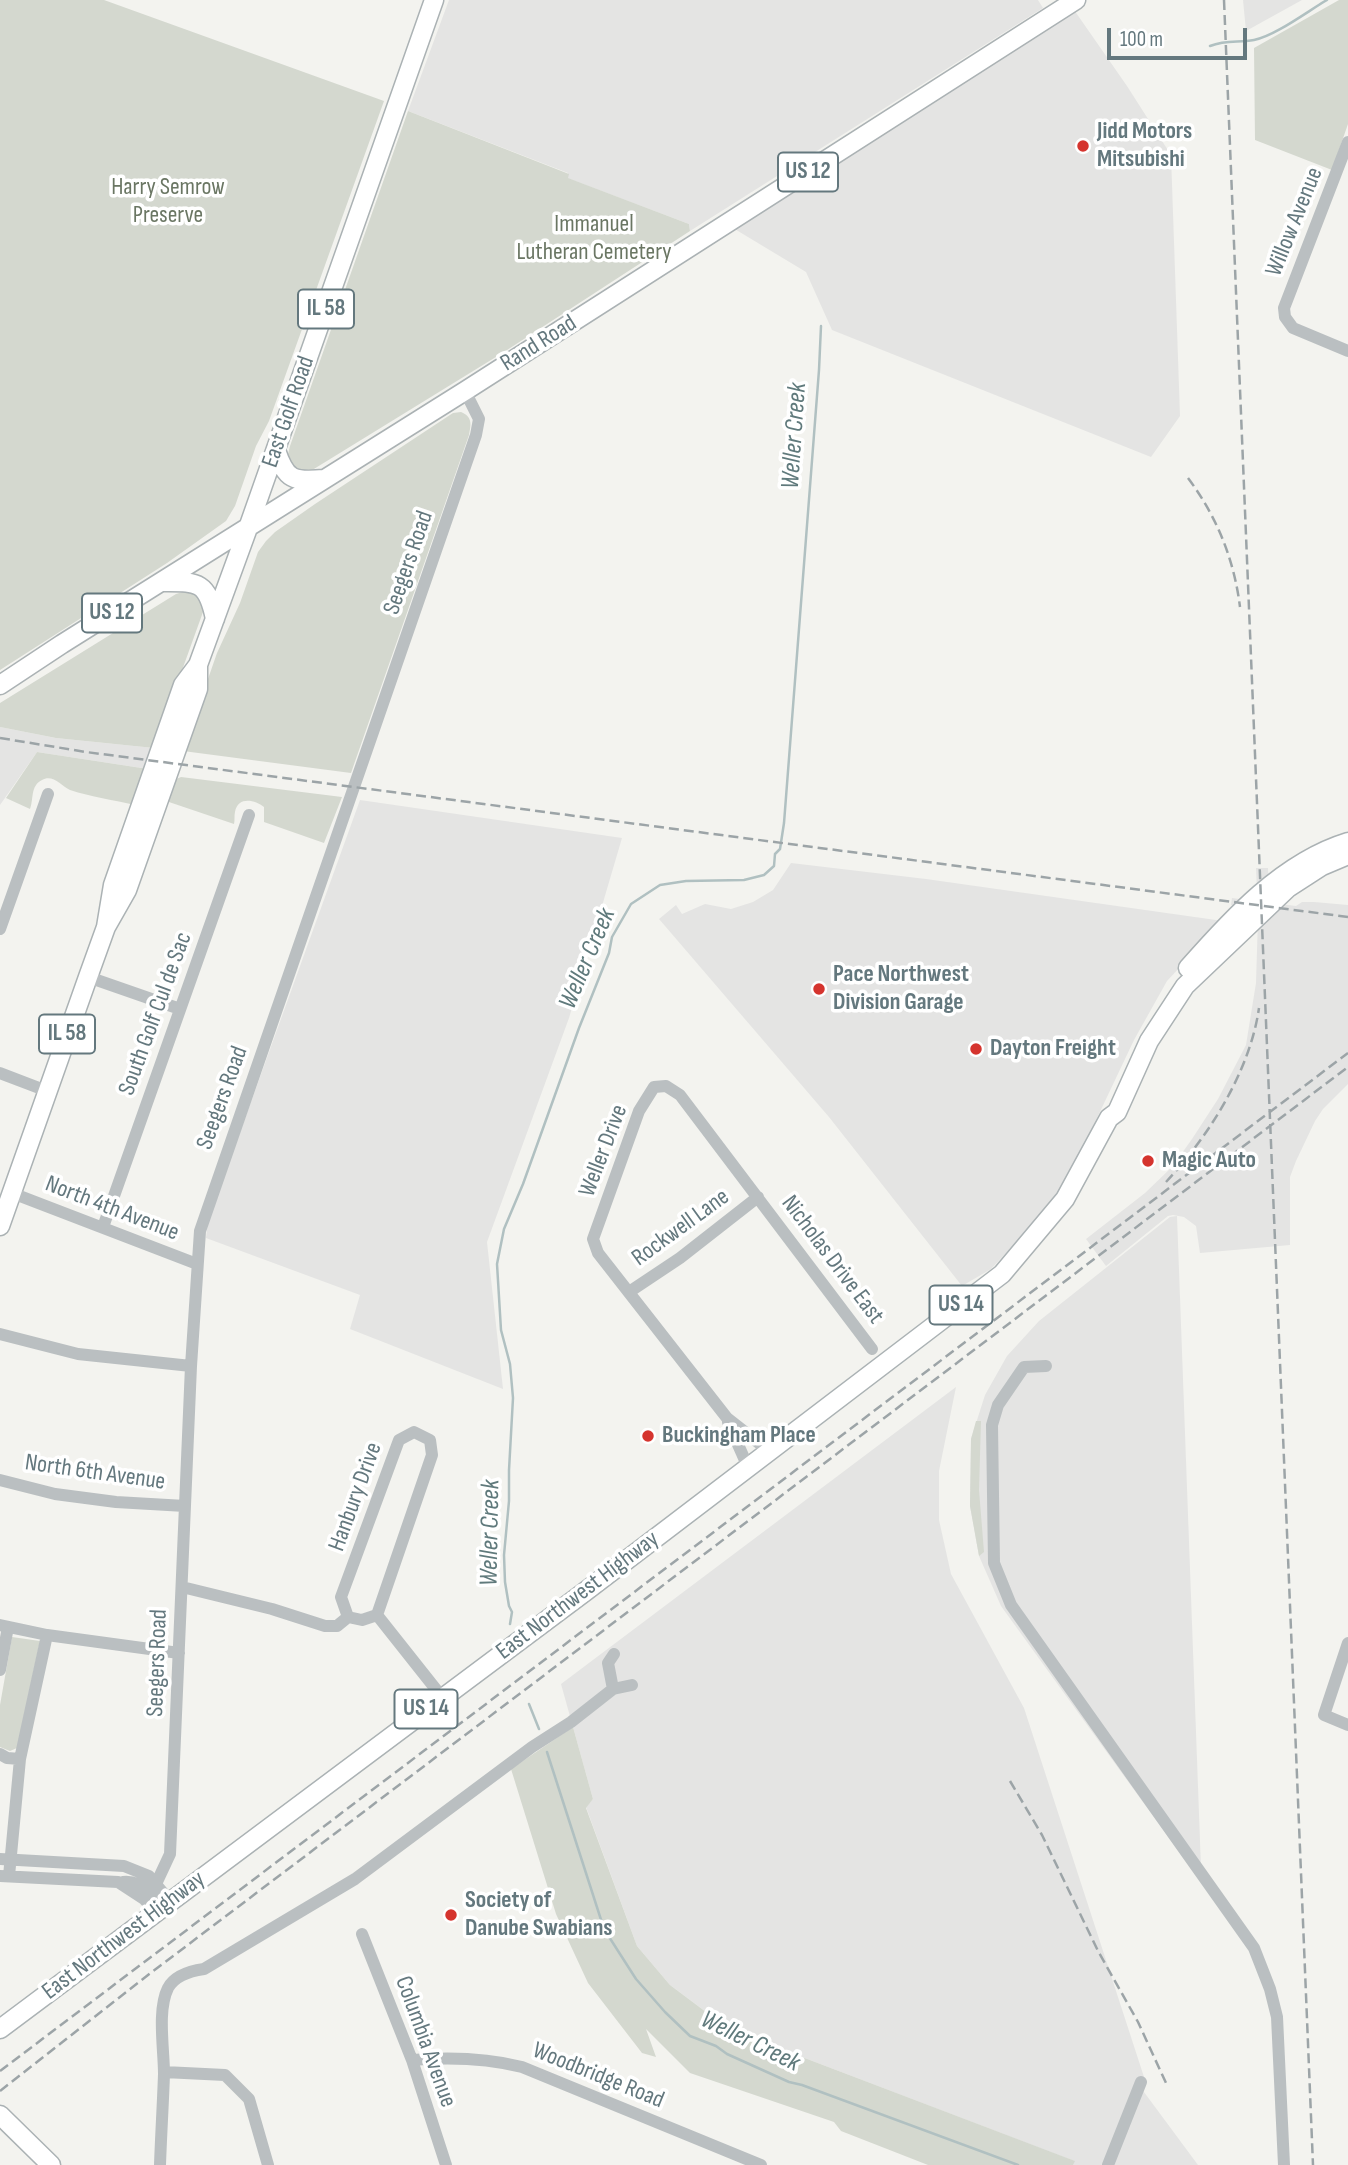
<!DOCTYPE html>
<html>
<head>
<meta charset="utf-8">
<style>
	body { margin:0 }
	#map { position:relative; width:1348px; height:2165px; overflow:hidden; background:#f3f3ef; font-family:"Sofia Sans Condensed",sans-serif }
	canvas { display:block }
	.scale { position:absolute; left:1107px; top:28px; width:140px; height:32px; box-sizing:border-box; border:4px solid #64787e; border-top:0; padding-left:9px; font-size:21px; line-height:24px; white-space:nowrap; color:#64787e; -webkit-text-stroke:5px #fff; paint-order:stroke }
</style>
</head>
<body>
<div id="map">
<canvas width="1348" height="2165"></canvas>
<div class="scale">100 m</div>
</div>
<script>
const context = document.querySelector('canvas').getContext('2d');
context.lineJoin = 'round';
function fill(path, color) { context.fillStyle = color; context.fill(path, 'evenodd'); }
function strokePath(path, color, width, dash) { context.strokeStyle = color; context.lineWidth = width; context.lineCap = dash ? 'butt' : 'round'; context.setLineDash(dash || []); context.stroke(path); }
function drawText(font, color, halo, rows, align = 'center') {
  context.font = font + ' "Sofia Sans Condensed",sans-serif'; context.lineWidth = 7; context.setLineDash([]); context.textBaseline = 'middle'; context.strokeStyle = halo; context.fillStyle = color; for (const [text, x, y, turn = 0] of rows) {
    context.save(); context.translate(x, y); context.rotate((+turn || 0) * Math.PI / 180); context.textAlign = isNaN(turn) ? turn : align; if (halo) context.strokeText(text, 0, 0); context.fillText(text, 0, 0); context.restore();
  }
}
const built = new Path2D(`
	M449,0H1038L1043,8L690,231L689,224L567,178L568,173L408,111Z
	M1243,0H1302L1246,31Z
	M1072,7L1127,86L1171,155L1180,416L1151,457L832,330L806,272L733,228Z
	M0,727L56,738L154,748L148,769L37,752L0,805Z
	M360,800L622,838L569,1018L487,1242L503,1389L350,1329L360,1295L206,1238L208,1221Z
	M791,863L926,879L1223,921L1167,981L1134,1040L1061,1194L991,1269L962,1286L829,1117L659,919L676,905L682,914L705,904L731,909L753,902L773,890Z
	M1256,868H1268L1269,893L1280,904L1296,906L1302,902H1314L1348,905V1084L1323,1109L1315,1121L1296,1161L1290,1177V1245L1200,1253L1196,1226L1184,1217L1173,1215L1168,1216L1106,1266L1086,1239L1145,1193L1172,1167L1192,1139L1218,1099L1246,1045L1256,983L1258,918L1249,907L1231,905L1232,898L1247,900L1257,891Z
	M1177,1216L1201,1868L1195,1874L1001,1606L979,1556L970,1506L971,1439L985,1395L1007,1356L1039,1321L1170,1217Z
	M956,1387L939,1471V1520L951,1574L1024,1708L1144,2077L1141,2088L1198,2165H1073L1074,2161L802,2057L718,2021L670,1985L637,1946L586,1807L593,1799L561,1684Z`);
const green = new Path2D(`
	M0,0H104L384,101L269,421L256,446L235,506L226,521L167,563L0,670Z
	M1339,0H1348V124L1332,170L1255,140L1254,48Z
	M408,111L569,174L568,178L689,224L690,231L504,352L309,472L297,473L287,458L290,446Z
	M461,412C473,417 471,425 469,435L351,773L183,751L217,653L240,603L258,552L266,541L275,532L315,504L453,413Z
	M192,589L204,603L203,612L154,748L56,738L0,727V703L176,594Z
	M37,752L148,769L135,805C114,800 91,797 70,790C61,786 53,774 42,780C30,786 34,799 30,809L6,798Z
	M181,777L342,797L324,843L264,822V807C255,800 238,796 235,812C234,816 235,820 234,824L166,801L174,780Z
	M976,1421H981L979,1490L984,1552L979,1556L970,1506L971,1439Z
	M12,1637L40,1641L17,1748L10,1751L0,1747V1705Z
	M573,1727L593,1799L586,1808L637,1946L670,1985L718,2021L802,2057L1075,2161L1073,2165H928L841,2131L834,2122L690,2073L646,2029L656,2057L642,2053L588,1983L556,1914L511,1769Z`);
const stream = new Path2D(`
	M1210,46C1227,39 1238,43 1254,40C1275,36 1308,11 1327,0
	M510,1624L512,1612L509,1606L505,1582L504,1555L509,1501V1470L513,1398L510,1364L501,1330L497,1264L504,1229L523,1184L579,1028L609,953L612,937L631,904L660,885L686,881L744,880L764,875L774,866L775,854L780,849L784,823L819,370L821,326
	M529,1704L539,1729
	M547,1752L604,1929L636,1979L665,2012L690,2036L716,2046L727,2054L789,2082L802,2085L1018,2165`);
const minor = new Path2D(`
	M1348,142L1284,308L1285,317L1293,328L1348,351
	M0,929L48,794
	M88,977L180,1009
	M0,1073L47,1091
	M12,1193L197,1264
	M103,1227L249,815
	M629,1292L680,1258L758,1197
	M0,1334L78,1354L191,1366
	M1046,1366L1024,1367L998,1405L992,1425L994,1563L1011,1605L1254,1948L1270,1989L1277,2017L1284,2165
	M728,1422L748,1467
	M414,1432L430,1440L432,1455L377,1615L362,1620L348,1617L341,1597L399,1440Z
	M769,1451L727,1418L598,1253L593,1239L639,1111L654,1087L666,1086L680,1095L872,1349
	M0,1480L55,1494L116,1502L185,1506
	M182,1587L272,1609L325,1626H337L348,1617
	M377,1615L442,1697
	M0,1625L47,1635L179,1653
	M1348,1643L1324,1715L1348,1725
	M0,1670L8,1627
	M613,1689L608,1663L614,1654
	M0,1754L7,1758L20,1759
	M0,1859L124,1866L149,1876L170,1901
	M0,1876L118,1882L144,1899L156,1912
	M9,1876L20,1759L47,1635
	M123,1882C140,1880 152,1894 167,1899
	M156,1884L170,1854L191,1366L200,1231L476,435L479,419L465,391
	M362,1934L412,2060L446,2165
	M412,2060C449,2057 486,2058 522,2067L761,2165
	M164,2072L225,2075L249,2099L268,2165
	M160,2165C161,2135 163,2104 164,2074C164,2049 157,2010 168,1988C175,1975 190,1971 204,1969L355,1879L532,1747L571,1722L613,1689L632,1685
	M1108,2165L1141,2082`);
const major = new Path2D(`
	M276,450C286,480 293,482 324,479
	M162,582C197,582 207,580 215,619
	M0,685L62,644L465,391L1076,0
	M106,927L113,885L183,685L198,665L248,528L434,0
	M1188,968C1232,918 1283,862 1348,842
	M0,1226L88,977L106,927L127,890L198,689V665
	M0,2029L586,1591L1002,1274L1065,1199L1109,1118L1117,1112L1149,1041L1185,986L1288,888L1322,866L1348,855
	M0,2115L51,2165`);
const rail = new Path2D(`
	M1224,0L1313,2165
	M1188,478C1217,517 1234,559 1240,607
	M0,738L86,752L1348,917
	M1166,1182C1209,1136 1250,1071 1259,1008
	M1010,1781L1042,1835L1098,1951L1138,2022L1166,2083
	M0,2071L1348,1053
	M0,2091L148,1975L1348,1067`);
const markers = [
	[1083,146,7,"#d5342e"],
	[819,989,7,"#d5342e"],
	[976,1049,7,"#d5342e"],
	[1148,1161,7,"#d5342e"],
	[648,1436,7,"#d5342e"],
	[451,1915,7,"#d5342e"]
];
const shields = [
	[808,172,60],
	[326,309,56],
	[112,613,60],
	[67,1034,56],
	[961,1305,63],
	[426,1709,63]
];
const shieldNames = [
	["US 12",808,172],
	["IL 58",326,309],
	["US 12",112,613],
	["IL 58",67,1034],
	["US 14",961,1305],
	["US 14",426,1709]
];
const poiNames = [
	["Jidd Motors",1097,132],
	["Mitsubishi",1097,160],
	["Pace Northwest",833,975],
	["Division Garage",833,1003],
	["Dayton Freight",990,1049],
	["Magic Auto",1162,1161],
	["Buckingham Place",662,1436],
	["Society of",465,1901],
	["Danube Swabians",465,1929]
];
const parkNames = [
	["Harry Semrow",168,188],
	["Preserve",168,216],
	["Immanuel",594,225],
	["Lutheran Cemetery",594,253]
];
const streetNames = [
	["Willow Avenue",1295,222,-68],
	["Rand Road",539,344,-32],
	["East Golf Road",289,412,-71],
	["Seegers Road",409,563,-71],
	["South Golf Cul de Sac",156,1014,-70],
	["Seegers Road",223,1098,-70],
	["Weller Drive",604,1151,-69],
	["North 4th Avenue",112,1209,21],
	["Rockwell Lane",681,1228,-36],
	["Nicholas Drive East",832,1260,53],
	["North 6th Avenue",95,1473,8],
	["Hanbury Drive",356,1497,-70],
	["East Northwest Highway",578,1596,-37],
	["Seegers Road",158,1663,-88],
	["East Northwest Highway",124,1936,-37],
	["Columbia Avenue",425,2042,70],
	["Woodbridge Road",598,2076,22]
];
const waterNames = [
	["Weller Creek",795,436,-86],
	["Weller Creek",588,959,-67],
	["Weller Creek",491,1533,-89],
	["Weller Creek",750,2042,26]
];
fill(built, '#e4e4e3');
fill(green, '#d4d8cf');
strokePath(stream, '#b0c0c1', 2.5);
strokePath(major, '#abb2b4', 21);
strokePath(minor, '#babfc1', 12);
strokePath(major, '#fff', 18);
strokePath(rail, '#9ca4a7', 2.5, [10, 5]);
for (const [x, y, r, color] of markers) { const dot = new Path2D(); dot.arc(x, y, r, 0, 2 * Math.PI); context.fillStyle = color; context.fill(dot); strokePath(dot, '#fff', 2.5); }
for (const [x, y, w] of shields) { const box = new Path2D(); box.roundRect(x - w / 2, y - 19.5, w, 39, 5); context.fillStyle = '#fff'; context.fill(box); strokePath(box, '#64787e', 2); }
drawText('bold 23px', '#64787e', null, shieldNames);
drawText('bold 24px', '#64787e', '#fff', poiNames, 'left');
drawText('24px', '#6a7663', '#fff', parkNames);
drawText('24px', '#64787e', '#fff', streetNames);
drawText('italic 26px', '#607a7c', '#fff', waterNames);
</script>
</body>
</html>
